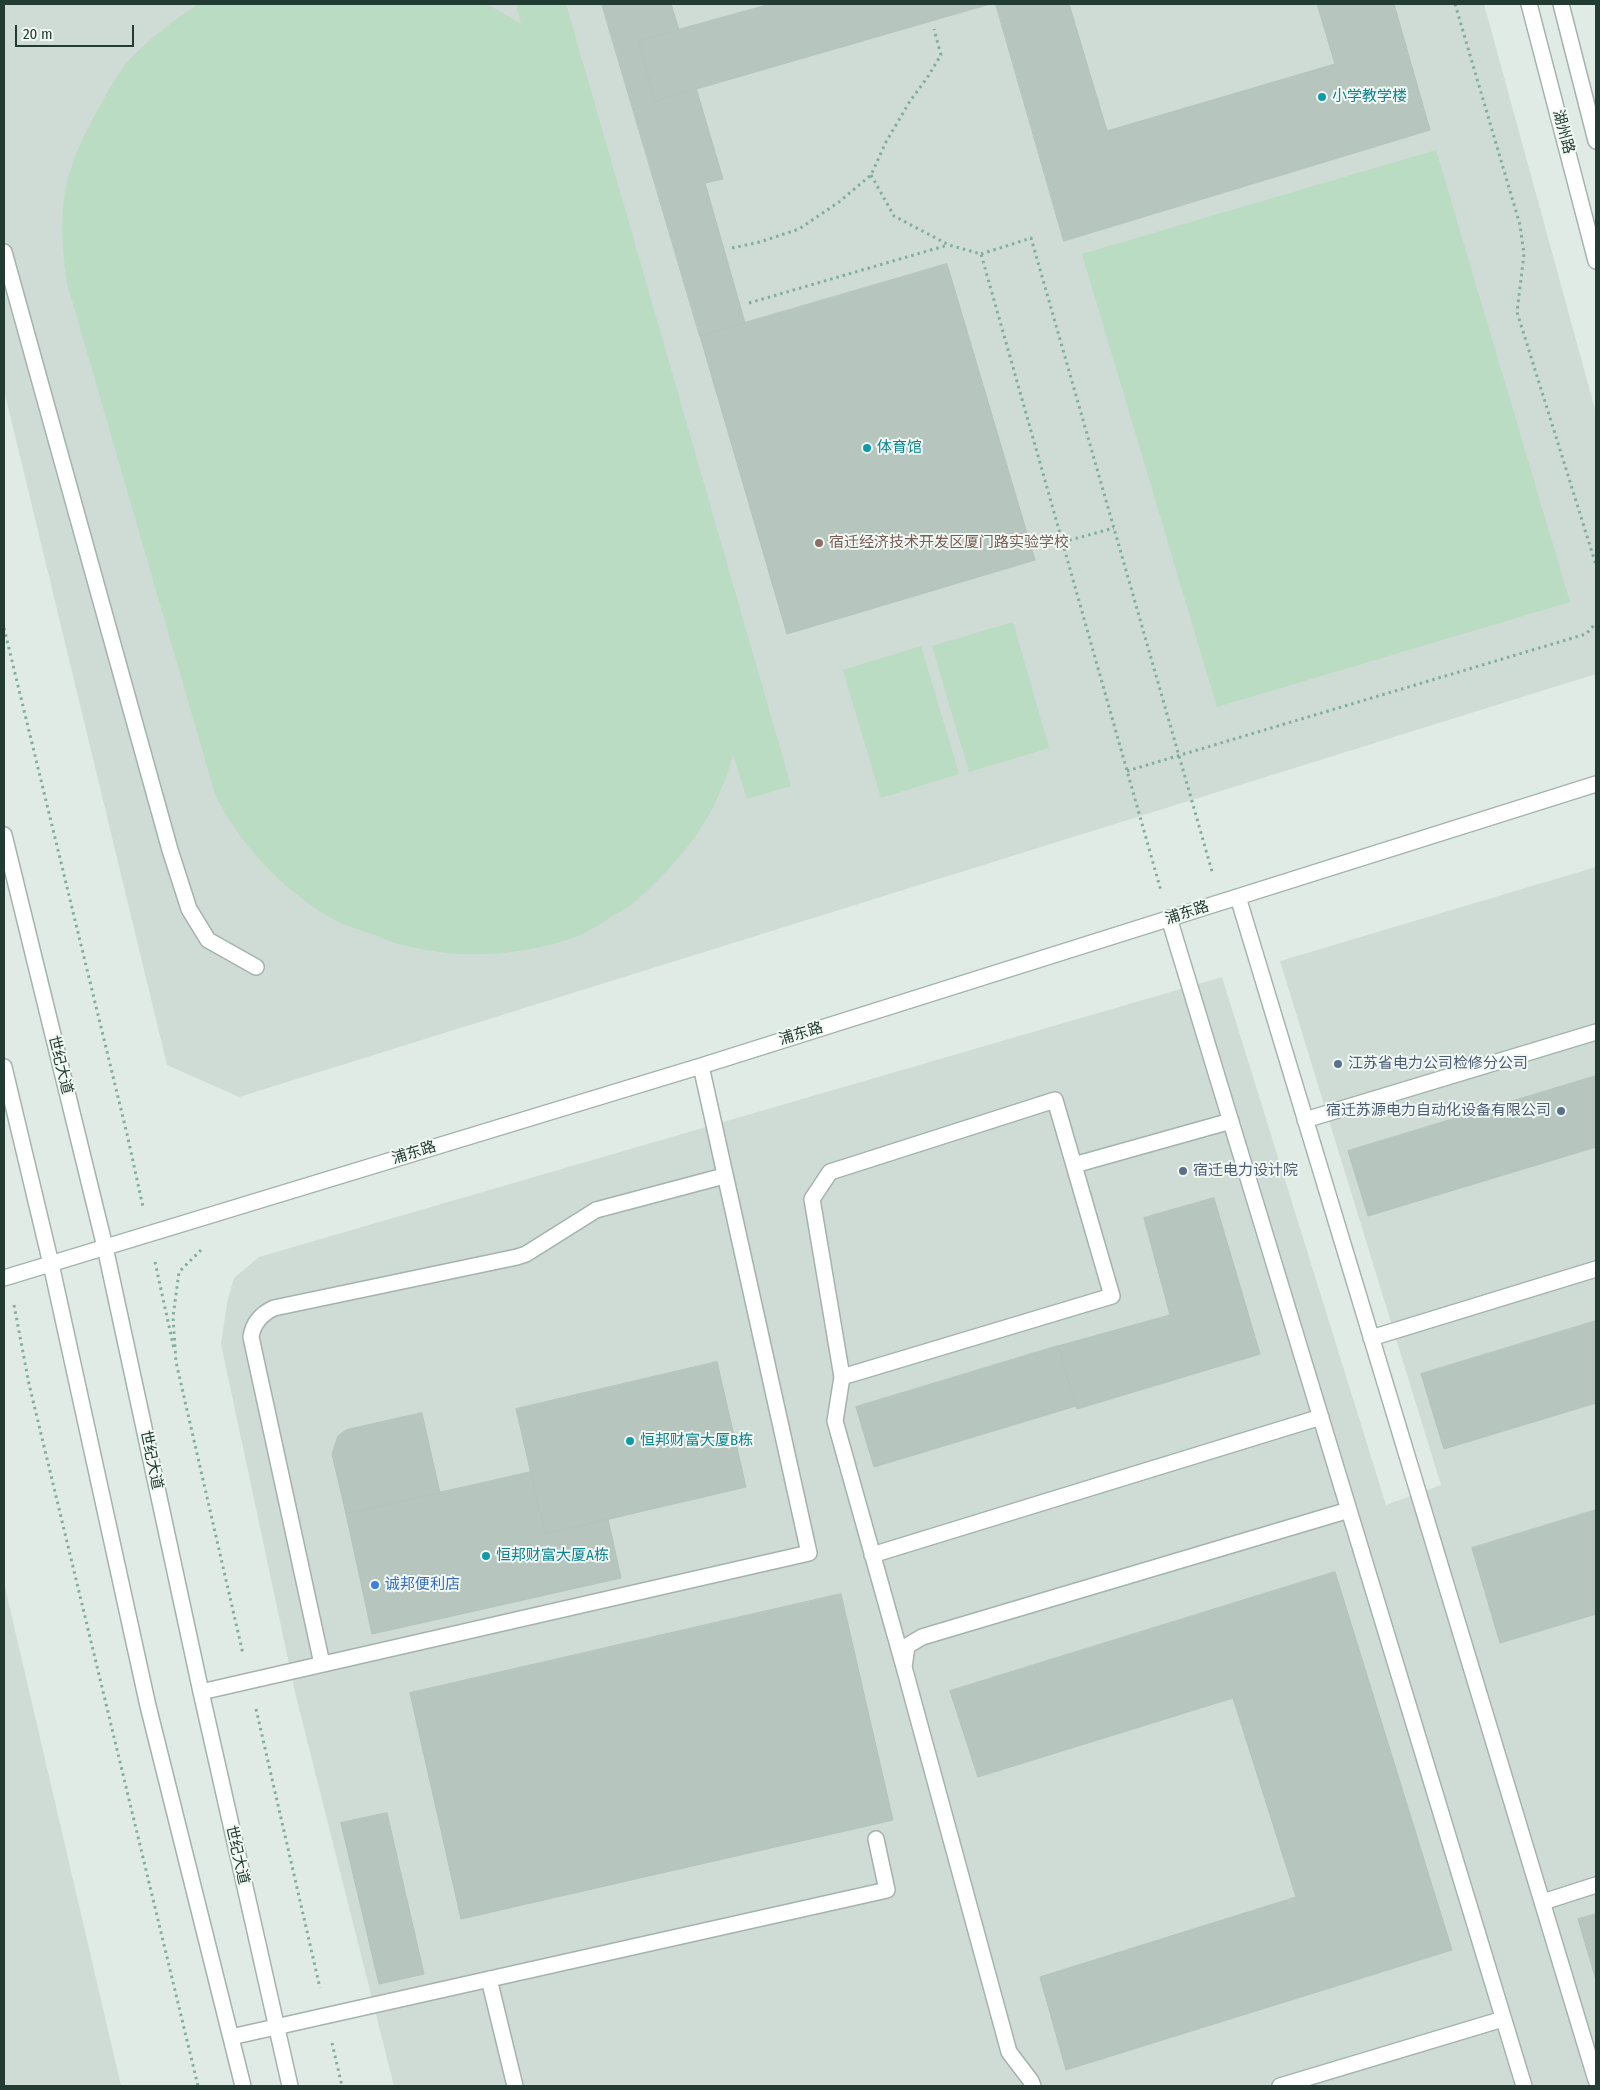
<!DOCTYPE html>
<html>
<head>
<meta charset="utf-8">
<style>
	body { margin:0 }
	#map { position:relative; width:1600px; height:2090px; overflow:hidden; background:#e1ebe6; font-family:"Fira Sans Condensed",sans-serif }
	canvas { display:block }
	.frame { position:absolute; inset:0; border:5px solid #223b33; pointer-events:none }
	.scale { position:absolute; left:15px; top:25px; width:119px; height:22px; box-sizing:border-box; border:2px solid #223b33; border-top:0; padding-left:6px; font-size:15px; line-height:18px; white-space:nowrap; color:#223b33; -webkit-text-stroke:4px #f1f8f4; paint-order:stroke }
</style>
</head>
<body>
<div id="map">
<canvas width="1600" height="2090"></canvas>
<div class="frame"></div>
<div class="scale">20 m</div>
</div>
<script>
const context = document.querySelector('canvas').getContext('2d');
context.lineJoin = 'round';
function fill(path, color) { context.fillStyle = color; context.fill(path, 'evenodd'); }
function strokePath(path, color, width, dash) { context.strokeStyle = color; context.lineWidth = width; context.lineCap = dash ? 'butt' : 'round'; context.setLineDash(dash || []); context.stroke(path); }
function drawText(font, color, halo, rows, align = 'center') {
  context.font = font + ' "Fira Sans Condensed","Noto Sans SC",sans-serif'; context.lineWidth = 4; context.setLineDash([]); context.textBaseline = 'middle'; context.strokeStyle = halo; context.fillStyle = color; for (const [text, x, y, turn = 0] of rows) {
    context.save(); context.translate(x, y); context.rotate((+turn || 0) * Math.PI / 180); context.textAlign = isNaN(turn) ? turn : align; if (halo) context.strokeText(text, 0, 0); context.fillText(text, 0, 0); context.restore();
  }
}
const built = new Path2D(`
	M4,4H1484L1596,413V674L239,1097L167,1065L4,390Z
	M1596,867V2086H394L295,1692L221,1344L227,1303L234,1278L259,1257L1222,977L1386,1505L1441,1485L1280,961Z
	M4,1583L121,2086H4Z`);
const green = new Path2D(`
	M199,4H487L521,24L516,4H566L791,786L747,799L733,754C730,765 727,776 722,787C706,829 673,868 639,898C633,904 625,908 617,913C604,921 590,932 575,937C522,956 461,960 407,946C396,944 385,939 375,935C358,930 341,924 326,915C279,886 239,843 215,794L67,283C62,246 58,202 72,166C79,144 90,124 101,104C110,88 120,69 133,56C153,36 175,19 199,4Z
	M1436,150L1570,602L1217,707L1082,254Z
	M1013,622L1049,748L969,772L932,646Z
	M921,646L959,774L881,798L843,670Z`);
const building = new Path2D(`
	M602,4H671L679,30L638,41L655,101L696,88L723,179L705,183L745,323L700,336Z
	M771,4H990L655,101L638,41Z
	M996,4H1069L1107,131L1335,64L1317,4H1394L1430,130L1064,241Z
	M947,264L1035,560L787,634L700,336Z
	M1596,1076V1147L1368,1216L1348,1151Z
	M1214,1198L1260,1354L1077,1409L1058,1346L1170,1315L1144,1218Z
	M1596,1321V1403L1444,1449L1421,1374Z
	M1058,1346L1076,1406L874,1467L856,1407Z
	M717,1362L746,1487L545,1534L516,1409Z
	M422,1413L440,1493L346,1514L332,1454L338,1436L346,1430Z
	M531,1472L545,1534L608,1519L621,1578L372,1634L346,1514Z
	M1596,1510V1614L1500,1643L1472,1548Z
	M1335,1572L1452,1950L1066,2070L1040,1977L1296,1897L1233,1698L978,1777L950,1691Z
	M841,1594L893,1820L461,1919L410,1693Z
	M387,1813L424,1974L379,1984L341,1823Z
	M1596,1914V1980L1578,1919Z`);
const path = new Path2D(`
	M1455,4L1520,225L1524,254L1517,312L1596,565
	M871,175L894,216L949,245L981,254L1161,891
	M732,248L760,242L799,229L839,202L871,175L886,142L910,101L927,78L941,55L934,29
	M981,254L1031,238L1213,875
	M749,303L948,245
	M1063,542L1114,528
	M4,628L127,1134L143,1207
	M1127,771L1586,634L1596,623
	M201,1250L179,1272L173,1317L176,1362L243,1654
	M155,1262L174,1349
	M14,1305L29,1384L198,2086
	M256,1709L320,1988
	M332,2043L342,2086`);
const minor = new Path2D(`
	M1529,4L1596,261
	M1561,4L1596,141
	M4,252L170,850L189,909L208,940L256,967
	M4,835L105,1247L201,1692L290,2086
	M1238,897L1596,2080
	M1169,918L1524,2086
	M4,1067L51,1264L148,1706L243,2086
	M1305,1120L1596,1032
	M1074,1165L1231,1121
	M4,1278L701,1066L1596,784
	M1371,1338L1596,1269
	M842,1377L812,1199L830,1172L1055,1100L1112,1296L842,1377L835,1421L904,1667
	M872,1555L1321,1417
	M322,1664L251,1337C253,1323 261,1314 274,1308L517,1257L526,1254L596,1210L724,1176
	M201,1692L809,1553L701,1066
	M1543,1902L1596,1885
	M489,1979L515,2086
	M231,2037L887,1890L876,1839
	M1033,2086L1031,2081L1009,2052L904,1667L907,1646L922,1637L1349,1510
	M1280,2086L1503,2019`);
const markers = [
	[1322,97,5,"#0f9aa8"],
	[867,448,5,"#0f9aa8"],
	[819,543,5,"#8d6e63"],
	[1338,1064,5,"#5c6f8a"],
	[1561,1111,5,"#5c6f8a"],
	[1183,1171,5,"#5c6f8a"],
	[630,1441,5,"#0f9aa8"],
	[486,1556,5,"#0f9aa8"],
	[375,1585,5,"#3f7fe0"]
];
const cultureNames = [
	["小学教学楼",1332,97],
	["体育馆",877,448],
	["恒邦财富大厦B栋",640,1441],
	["恒邦财富大厦A栋",496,1556]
];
const streetNames = [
	["湖州路",1563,132,75],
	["浦东路",1187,913,-18],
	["浦东路",801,1034,-17],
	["世纪大道",60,1065,76],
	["浦东路",414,1153,-17],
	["世纪大道",151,1460,78],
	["世纪大道",237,1855,77]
];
const educationNames = [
	["宿迁经济技术开发区厦门路实验学校",829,543]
];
const serviceNames = [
	["江苏省电力公司检修分公司",1348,1064],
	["宿迁苏源电力自动化设备有限公司",1551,1111,"right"],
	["宿迁电力设计院",1193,1171]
];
const shopNames = [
	["诚邦便利店",385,1585]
];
fill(built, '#cfdbd5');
fill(green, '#badcc2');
fill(building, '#b6c6bf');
strokePath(building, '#b3c4bd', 1);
strokePath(minor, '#a4b3ad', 18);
strokePath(path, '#82ae9e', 3, [2.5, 4]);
strokePath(minor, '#fff', 15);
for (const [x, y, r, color] of markers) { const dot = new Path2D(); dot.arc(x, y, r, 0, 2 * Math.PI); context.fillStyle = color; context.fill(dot); strokePath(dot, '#f1f8f4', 2); }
drawText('15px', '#0d838f', '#f1f8f4', cultureNames, 'left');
drawText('15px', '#223b33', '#f1f8f4', streetNames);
drawText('15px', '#785e54', '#f1f8f4', educationNames, 'left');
drawText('15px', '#4e5e75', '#f1f8f4', serviceNames, 'left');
drawText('15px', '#366cbe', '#f1f8f4', shopNames, 'left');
</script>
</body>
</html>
